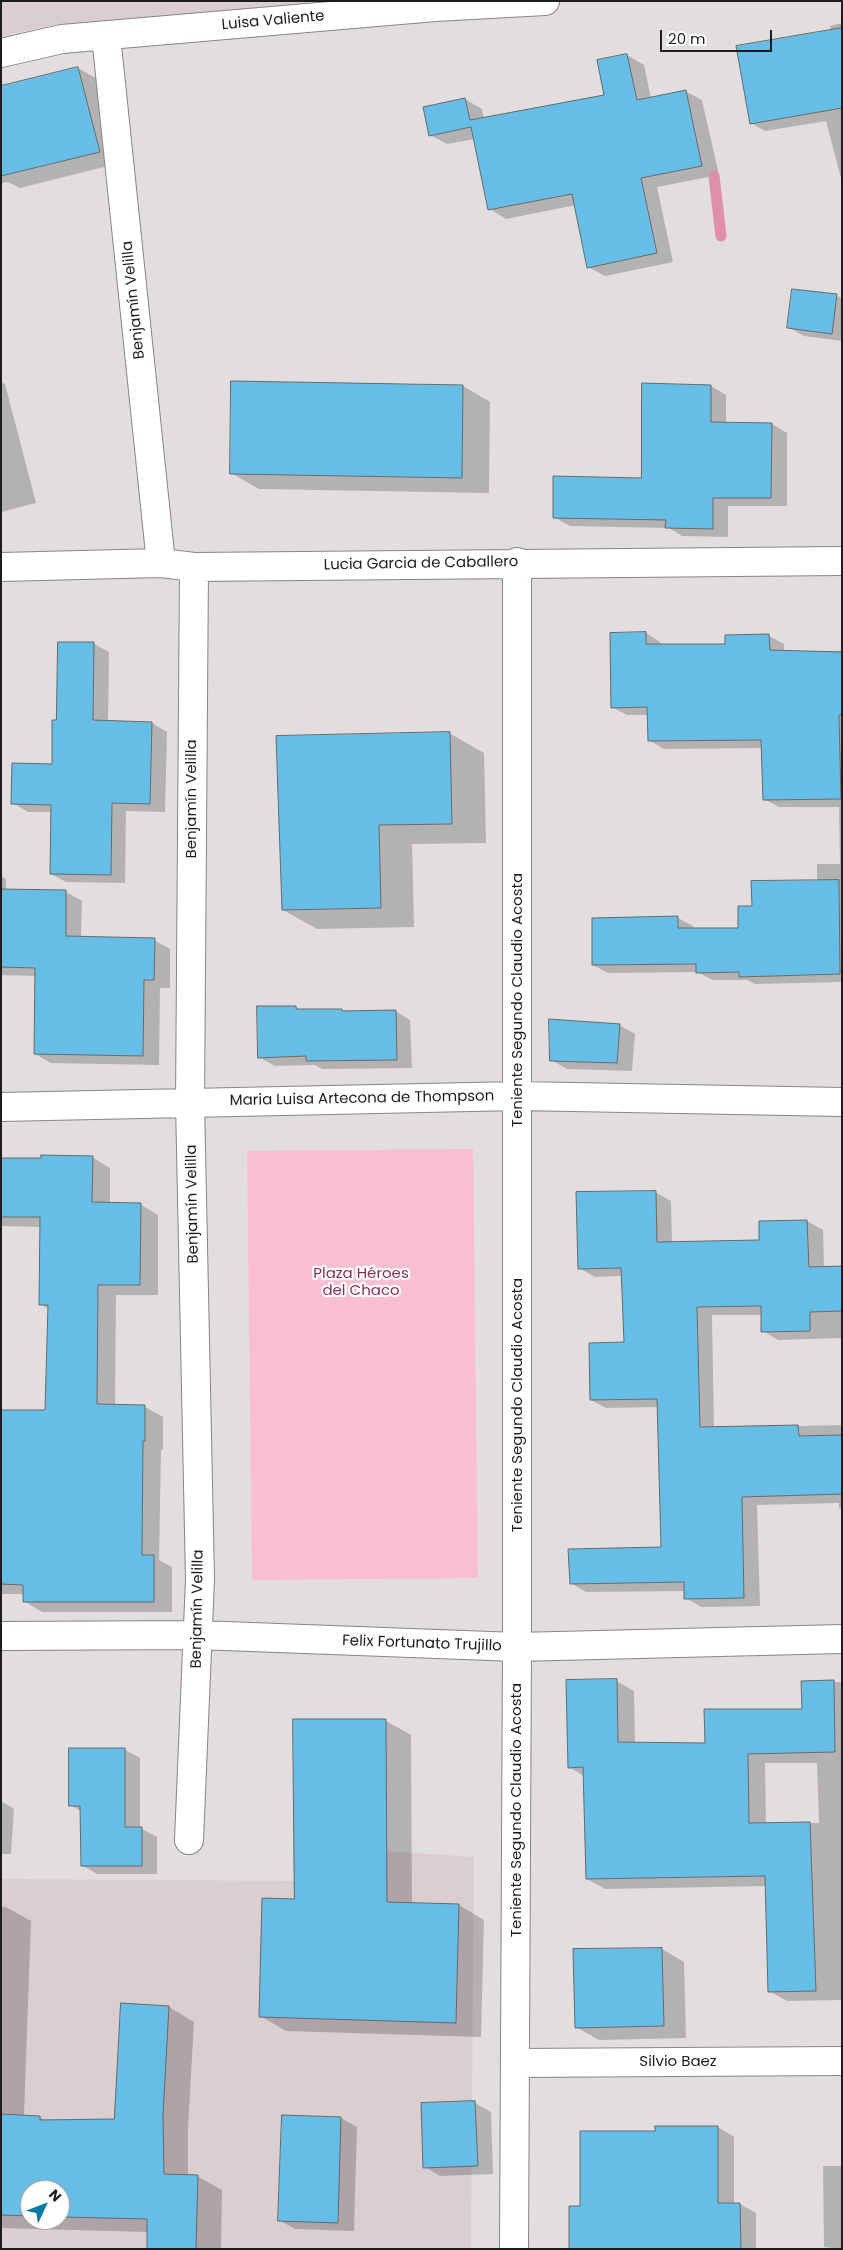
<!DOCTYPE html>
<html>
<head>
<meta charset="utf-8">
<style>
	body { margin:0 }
	#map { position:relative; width:843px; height:2250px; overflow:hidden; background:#e2dedf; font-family:Poppins,sans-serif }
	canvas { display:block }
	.frame { position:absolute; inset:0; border:2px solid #1e1d1d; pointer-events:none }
	.north { position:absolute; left:20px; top:2180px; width:50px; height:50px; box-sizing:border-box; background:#fff; border:1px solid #a5a5a5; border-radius:50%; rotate:47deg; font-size:14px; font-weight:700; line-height:20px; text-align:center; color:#1e1d1d }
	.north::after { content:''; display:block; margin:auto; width:18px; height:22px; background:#047ba3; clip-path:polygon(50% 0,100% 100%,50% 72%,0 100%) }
	.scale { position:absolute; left:660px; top:30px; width:112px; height:22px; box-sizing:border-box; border:2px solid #1e1d1d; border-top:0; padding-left:6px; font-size:15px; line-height:18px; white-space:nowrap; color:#1e1d1d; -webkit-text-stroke:4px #fff; paint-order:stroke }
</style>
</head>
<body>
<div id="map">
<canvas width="843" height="2250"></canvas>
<div class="frame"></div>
<div class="north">N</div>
<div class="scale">20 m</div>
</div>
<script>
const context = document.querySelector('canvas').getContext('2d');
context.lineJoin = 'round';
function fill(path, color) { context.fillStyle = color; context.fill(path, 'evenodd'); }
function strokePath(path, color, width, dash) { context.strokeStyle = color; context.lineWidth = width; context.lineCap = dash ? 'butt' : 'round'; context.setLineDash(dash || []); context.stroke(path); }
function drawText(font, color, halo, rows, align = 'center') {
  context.font = font + ' Poppins,sans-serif'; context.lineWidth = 4.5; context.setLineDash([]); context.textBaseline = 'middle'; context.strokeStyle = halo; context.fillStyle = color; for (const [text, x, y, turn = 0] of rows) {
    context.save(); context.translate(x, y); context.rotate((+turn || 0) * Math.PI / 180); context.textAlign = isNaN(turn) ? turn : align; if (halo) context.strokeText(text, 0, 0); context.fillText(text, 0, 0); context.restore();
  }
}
const built = new Path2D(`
	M1,1H342L50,26L1,36Z
	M387,1851L474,1857L471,2249H1V1879L309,1881ZM30,2190H60V2220H30Z`);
const green = new Path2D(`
	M473,1149L478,1578L252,1580L247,1151Z`);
const shadow = new Path2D(`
	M842,23V182L826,121L765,131L751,123L831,31L830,26Z
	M627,55L644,65L651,98L685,91L702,100L719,175L657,187L673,262L605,276L588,267L576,205L506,219L490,209L475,139L447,144L430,135L465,99L482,109L484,119L606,96Z
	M78,68L99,80L120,163L20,188L8,182L1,183V88Z
	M837,296L842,298V341L804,336L788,327Z
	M1,382L5,384L36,503L1,512Z
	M463,386L490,402L489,493L259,489L231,473Z
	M711,386L726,395V424H772L787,433V506H728V537L682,536L669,528L570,526L554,517L642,479Z
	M841,434H842V479H841Z
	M646,633L660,642V645L727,646L769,636L784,644V652L842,651V982L755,984L747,980H712L698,972L608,973L593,965L678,918L693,926V929H739L753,907L817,881V864H840L839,807H779L764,799L762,748L664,749L649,740L648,715H627L612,707Z
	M59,643L94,644L109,652L108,722L152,723L167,732L165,812L126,811L125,883L66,882L51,874L52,812H28L13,803L53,765L58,721Z
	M449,733L484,753L486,843L412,844L414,927L317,929L283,910Z
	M1,876L6,879V890L66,892L82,901L81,938L154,940L170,949V988H160L159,1065L51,1063L35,1054L36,976L1,975Z
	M296,1007L302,1011H395L410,1020L412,1068L322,1069L315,1065L275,1066L259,1057Z
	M619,1025L635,1034L632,1071L567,1069L551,1060Z
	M92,1157L110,1168V1204H140L158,1215V1295H116L115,1406L145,1407L163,1417V1450H161L159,1560L172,1567V1612H42L24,1601V1594H1V1515L46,1412L49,1309L40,1304L41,1227L1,1226V1159Z
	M655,1192L671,1201L672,1243L760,1242L807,1221L823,1230L824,1268L842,1267V1338L778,1340L763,1331L762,1315H712L714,1428L842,1425V1509L839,1508V1503L757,1505L760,1606L701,1607L686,1598L685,1591L586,1592L571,1583L662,1548L658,1407L606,1408L591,1400L625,1344L622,1276L595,1277L579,1268Z
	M616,1681L634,1691L635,1743L706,1745L803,1710V1683L842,1682V2000L787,2001L769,1991L767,1886L605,1889L587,1879L584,1776L569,1767ZM765,1763H817L819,1823L766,1824Z
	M386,1721L411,1735L412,1904L459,1905L484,1920L481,2037L286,2031L260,2016L295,1900Z
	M124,1749L140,1758V1828L157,1837V1874H97L82,1865V1812L70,1805Z
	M1,1801L14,1809L11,1854H1Z
	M1,1907H6L31,1921L24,2116L39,2117L46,2121H115L122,2005L169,2007L194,2022L188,2129V2176H197L222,2190L221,2249H148V2232L1,2228ZM30,2190H60V2220H30Z
	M662,1949L684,1962L686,2038L599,2040L576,2027L575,1951Z
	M475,2103L491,2112L493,2174L440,2176L425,2167L423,2104Z
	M283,2116L341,2118L357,2127L354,2231L295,2229L279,2220Z
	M718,2127L734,2137V2204H740L756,2213V2249H570L581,2207L656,2132Z
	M823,2166H842V2249L824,2247Z`);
const stream = new Path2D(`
	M714,176L721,236`);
const building = new Path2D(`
	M842,28V108L750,124L736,46Z
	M627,54L637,100L686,90L702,166L641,178L657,253L587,268L572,194L488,210L471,127L429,136L423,107L465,98L470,120L604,95L597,60Z
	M78,67L100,152L1,176V86Z
	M792,289L837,294L832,334L787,328Z
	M231,381L463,385L462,478L230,474Z
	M642,383L711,385V422L772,423L771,498H713V529L665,528L666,520L553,518V476L641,478Z
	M646,632V644H725V635L769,634L770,650L842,652V715H839L841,799L763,800L761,740L648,741L647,707L611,708L610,633Z
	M58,642H94L93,720L152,722L150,804L112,803L111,875L50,874L51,805L11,804L12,763L52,764V720H56Z
	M450,732L452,824L379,825L381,908L282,910L276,736Z
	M839,880L840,974L739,977V972L696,973V964L592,965V918L678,916V928H738V906H752L751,881Z
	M1,889L66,890V936L155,938L154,980H144L143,1056L34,1054L35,968L1,967Z
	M257,1006H296V1009H342V1011L396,1010L397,1060L306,1061V1056L258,1058Z
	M549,1019L620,1024L617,1063L550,1061Z
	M41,1155L93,1156L92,1202L141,1203L140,1285H98L97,1404L145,1405V1441H143L142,1555H154V1602H23V1585L1,1584V1410H45L48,1305H39L40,1217H1V1158H41Z
	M656,1191L657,1242L759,1240V1221L807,1220L809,1267L842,1266V1311L810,1312V1331L761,1332V1306L697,1307L700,1427L798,1425L799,1436L842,1435V1494L742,1497L744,1598L684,1599V1582L570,1584L568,1549L661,1547L657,1399L590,1400L589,1343L624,1342L621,1268L578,1269L576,1192Z
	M617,1679L618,1742L705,1743L704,1709H802L801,1681L834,1680L835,1752L748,1754L749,1823L810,1822L816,1991L768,1992L765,1876L586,1879L583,1767L568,1768L566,1680Z
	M293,1719H386L387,1902L459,1904L456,2023L259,2017L262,1898L294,1899Z
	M69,1748H125V1827H142V1866H81L80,1806H69Z
	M662,1948L664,2026L575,2028L573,1949Z
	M121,2003L169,2006L163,2115L164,2174L198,2175L196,2249H147V2219L60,2217V2190H30V2216L1,2215V2114L40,2116V2120L114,2119Z
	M475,2101L478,2166L423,2168L421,2103Z
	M282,2115L341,2117L338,2223L278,2221Z
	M655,2126H718V2203H740L741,2249H569V2206H580V2131H655Z`);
const minor = new Path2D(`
	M106,36L161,563
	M1,53L62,39L435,7L545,1
	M1,567L161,563L194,567L842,561
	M1,1107L518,1096L842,1102
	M1,1636L198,1635L517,1647L842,1639
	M189,1840L200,1579L190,1102L194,567
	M515,2063L842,2061
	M514,2249L517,1647V562`);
const streetNames = [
	["Luisa Valiente",273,21,-5],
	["Benjamín Velilla",134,300,-96],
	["Lucia Garcia de Caballero",421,564,-1],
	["Benjamín Velilla",192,799,-90],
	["Teniente Segundo Claudio Acosta",518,1000,-90],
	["Maria Luisa Artecona de Thompson",362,1099,-1],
	["Benjamín Velilla",193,1204,-91],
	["Teniente Segundo Claudio Acosta",518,1405,-90],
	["Benjamín Velilla",198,1609,-89],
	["Felix Fortunato Trujillo",422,1644,2],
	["Teniente Segundo Claudio Acosta",517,1810,-90],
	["Silvio Baez",678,2062]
];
const parkNames = [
	["Plaza Héroes",361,1274],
	["del Chaco",361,1291]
];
fill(built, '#daced1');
fill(green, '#fabed1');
fill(shadow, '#0003');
strokePath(stream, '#e08fa9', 11);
fill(building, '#66bee7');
strokePath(building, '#66696a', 1);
strokePath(minor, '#878485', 30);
strokePath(minor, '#fff', 28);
drawText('15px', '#1e1d1d', '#fff', streetNames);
drawText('15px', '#8b2d54', '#fff', parkNames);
</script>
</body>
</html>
